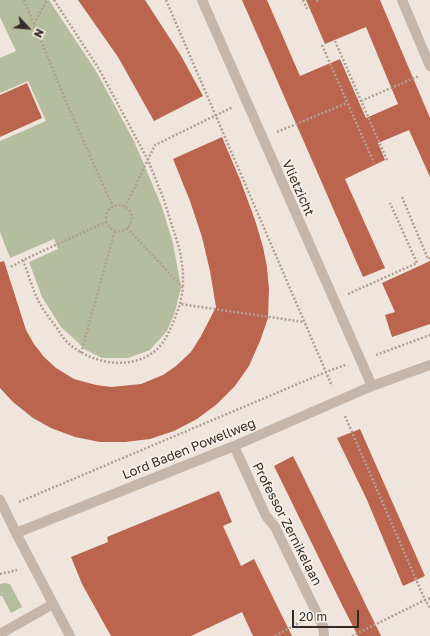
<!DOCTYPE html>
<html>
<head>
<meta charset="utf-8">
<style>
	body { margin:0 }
	#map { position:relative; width:430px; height:636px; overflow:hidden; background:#efe5dc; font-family:"Golos Text",sans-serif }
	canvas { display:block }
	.north { position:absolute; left:8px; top:8px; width:40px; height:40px; -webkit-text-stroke:3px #f8f0e8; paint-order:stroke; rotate:116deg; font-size:11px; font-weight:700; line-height:16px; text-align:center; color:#342b28 }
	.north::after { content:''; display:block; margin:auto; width:14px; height:18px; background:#342b28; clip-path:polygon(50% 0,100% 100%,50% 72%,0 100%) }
	.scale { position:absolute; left:292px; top:610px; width:67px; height:18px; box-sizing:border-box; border:2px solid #342b28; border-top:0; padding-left:5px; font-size:12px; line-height:14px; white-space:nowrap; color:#342b28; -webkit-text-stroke:3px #f8f0e8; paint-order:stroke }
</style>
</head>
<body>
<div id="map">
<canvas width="430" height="636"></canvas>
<div class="north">N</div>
<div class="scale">20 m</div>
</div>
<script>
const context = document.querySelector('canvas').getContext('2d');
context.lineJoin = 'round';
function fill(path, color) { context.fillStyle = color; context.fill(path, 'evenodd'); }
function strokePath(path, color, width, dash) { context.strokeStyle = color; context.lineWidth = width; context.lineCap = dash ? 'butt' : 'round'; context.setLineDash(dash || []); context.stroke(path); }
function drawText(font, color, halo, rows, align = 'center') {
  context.font = font + ' "Golos Text",sans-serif'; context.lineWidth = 3.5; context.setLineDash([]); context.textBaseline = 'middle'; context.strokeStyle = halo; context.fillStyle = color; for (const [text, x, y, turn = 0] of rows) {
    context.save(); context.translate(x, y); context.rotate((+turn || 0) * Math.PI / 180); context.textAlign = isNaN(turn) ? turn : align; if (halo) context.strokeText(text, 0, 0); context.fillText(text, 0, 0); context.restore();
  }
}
const green = new Path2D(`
	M0,0H49L96,71L134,141L162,207L173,243L181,287L175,312L167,331L150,350L128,358H102L86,350L61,327L42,297L29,262L58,249L54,239L10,258L0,232V141L46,121L28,81L0,93V58L16,51L0,17Z
	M4,583L10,584L22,607L11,613L2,596H0V584Z`);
const building = new Path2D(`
	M78,0H145L180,54L203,96L154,121L118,57Z
	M242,0H267L300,76L340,59L366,118L398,104L366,27L325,44L306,0H380L430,118V177L409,130L378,143L385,160L345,179L385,268L363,277Z
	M27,83L42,118L0,137V95Z
	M222,137L241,182L255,220L263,247L267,267L269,289L268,318L260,341L249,366L235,386L217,404L197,419L174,431L150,439L125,442H100L75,437L51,428L33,418L13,402L0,388V262L4,261L26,330L34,344L44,357L56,368L74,379L96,385L111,387L141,384L163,375L176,366L191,352L201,336L216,307L210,271L202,237L190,201L173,159Z
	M430,261V324L392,337L385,315L395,312L382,283Z
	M360,429L425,576L403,586L367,500L337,438Z
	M293,456L302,474L381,636H358L343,607L274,466Z
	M219,491L232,522L223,526L241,566L254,559L292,636H253L242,612L191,636H111L82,584L71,557L108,542L107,537Z`);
const path = new Path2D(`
	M24,0L71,113L113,207
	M54,0L99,69L148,160L164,200L180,251L183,271V288
	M166,0L332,386
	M303,0L307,9
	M317,0L318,3
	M34,24L47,0
	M335,41L387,160
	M322,45L374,163
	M361,101L419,76
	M277,132L347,103
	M402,197L428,259L430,258
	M106 218a13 13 0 1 1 26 0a13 13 0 1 1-26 0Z
	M125,207L155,145L233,107
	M127,228L183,288L180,304L304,322
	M23,260C28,273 32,288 38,300C43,310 50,319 57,328C60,333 63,338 67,342C91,365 137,373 161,345C170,333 175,318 180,304
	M11,267L23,260L106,222
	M348,294L417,263L390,203
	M81,353L115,230
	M376,355L430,335
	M345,416L425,600L352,636
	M19,502L326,372L345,365
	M0,574L17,570
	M430,598L425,600L430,608
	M275,636L302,621`);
const minor = new Path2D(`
	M202,0L372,386
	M402,0L430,66
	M234,446L266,516L275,527L323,626L324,636
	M16,533L234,446L372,386L430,365
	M0,634L53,604`);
const tertiary = new Path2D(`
	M0,500L16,533L70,636`);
const streetNames = [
	["Vlietzicht",298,188,66],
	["Lord Baden Powellweg",189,449,-22],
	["Professor Zernikelaan",287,524,63]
];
fill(green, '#b4bd9d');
fill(building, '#bb644e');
strokePath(path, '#b29f93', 2.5, [2, 2]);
strokePath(minor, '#c6b5a9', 10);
strokePath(tertiary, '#c6b5a9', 10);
drawText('13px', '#342b28', '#f8f0e8', streetNames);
</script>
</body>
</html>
